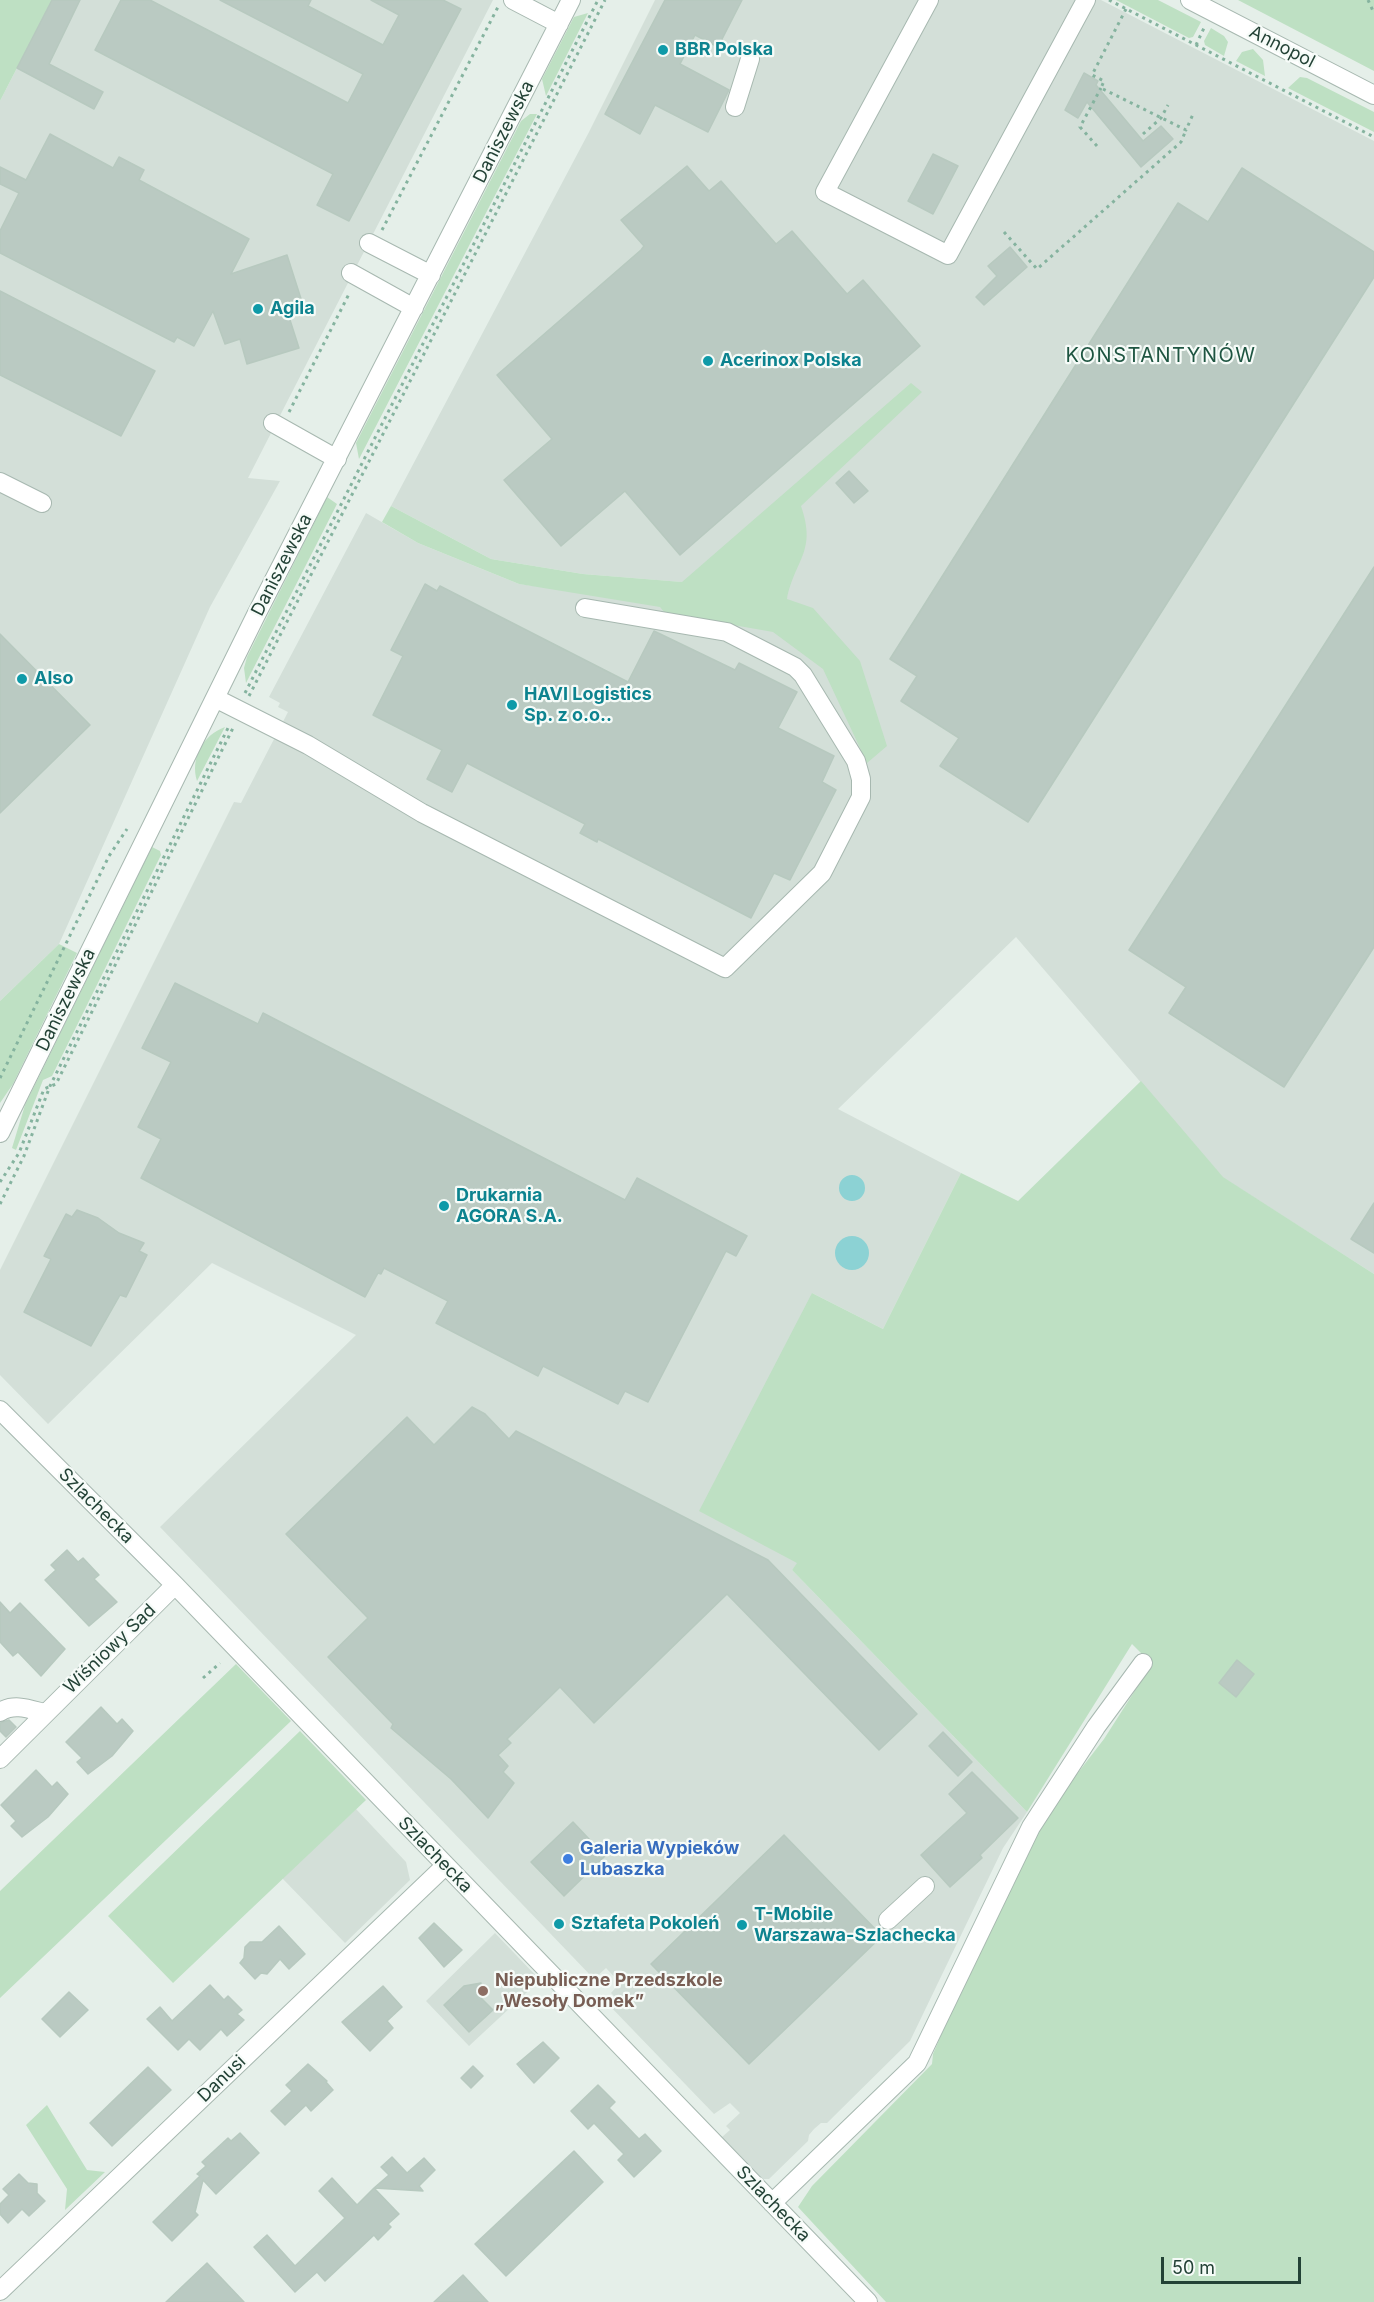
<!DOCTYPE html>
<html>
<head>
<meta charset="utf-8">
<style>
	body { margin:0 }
	#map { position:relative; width:1374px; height:2302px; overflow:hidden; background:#e5efe9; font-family:Inter,sans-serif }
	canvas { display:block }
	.scale { position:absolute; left:1161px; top:2257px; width:140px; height:27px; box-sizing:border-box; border:3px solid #234236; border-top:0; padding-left:8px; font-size:18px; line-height:21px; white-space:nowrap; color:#234236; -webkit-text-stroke:4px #f6fbf8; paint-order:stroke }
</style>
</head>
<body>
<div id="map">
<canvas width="1374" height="2302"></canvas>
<div class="scale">50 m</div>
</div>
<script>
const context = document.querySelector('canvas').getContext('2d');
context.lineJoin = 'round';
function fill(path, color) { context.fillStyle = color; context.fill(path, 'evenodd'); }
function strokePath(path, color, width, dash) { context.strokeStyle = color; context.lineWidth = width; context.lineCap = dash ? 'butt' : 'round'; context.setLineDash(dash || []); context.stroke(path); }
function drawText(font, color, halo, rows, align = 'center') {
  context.font = font + ' Inter,sans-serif'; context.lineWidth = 4.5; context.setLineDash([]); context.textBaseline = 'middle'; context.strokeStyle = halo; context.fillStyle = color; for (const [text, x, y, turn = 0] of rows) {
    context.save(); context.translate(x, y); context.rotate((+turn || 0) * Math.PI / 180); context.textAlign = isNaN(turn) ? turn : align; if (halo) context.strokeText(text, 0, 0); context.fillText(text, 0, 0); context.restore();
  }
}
const built = new Path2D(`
	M52,0H493L248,478L280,481L210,607L59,944L0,1001V101Z
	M655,0H1101L1374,141V1274L1222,1177L1016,937L838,1109L961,1173L883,1329L812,1293L798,1563L792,1570L1027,1812L1003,1848L910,2041L827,2123H821L814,2129L809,2135L808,2141L769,2179H763L722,2137L730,2130L726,2126L740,2113L730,2103L714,2114L607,2003L614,1996L611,1993L620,1983L606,1968L594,1979L160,1527L356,1335L212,1263L48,1424L0,1375V1270L234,802L241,803L288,712L278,707L280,703L269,697L366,513L418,543L519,584L550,588L681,582L583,574L491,559L391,506L589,132Z
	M356,1809L406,1862L410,1880L345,1943L282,1878Z
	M495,1933L540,1980L469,2046L426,2001Z`);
const green = new Path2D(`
	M0,0H52L0,101Z
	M1116,0H1158L1201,22L1193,37L1189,38Z
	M1238,0H1374V71Z
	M588,13L546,96L542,79L574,17Z
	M1211,28L1224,36L1228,42L1224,56L1205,45L1204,41Z
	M1253,49L1263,60L1265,76L1236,61L1242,52Z
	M1300,77L1307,78L1374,112V132L1288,88Z
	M530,114H537L359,459L356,443L521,121Z
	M911,383L922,392L801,506C817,552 795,559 787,599L813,608L860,661L887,746L867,763L823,669L773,632L665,613L660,607L519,584L418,543L382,522L391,506L491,559L583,574L682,582Z
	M327,497L337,504L246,683L244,668L247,657Z
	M225,727L197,781C190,758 203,735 225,727Z
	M152,847L160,851L161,855L52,1076L43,1080L16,1150L12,1148L25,1105Z
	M59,944L77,953L13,1084L0,1103V1001Z
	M1141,1081L1223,1177L1374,1274V2302H886L798,2207L812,2186L932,2064L933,2054L985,1932L1041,1828L1060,1796L1104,1739L1152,1664L1132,1644L1027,1812L792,1570L797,1563L699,1511L812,1293L883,1329L961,1173L1018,1201Z
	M236,1664L291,1721L0,1998V1891Z
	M300,1731L366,1800L173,1983L108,1916Z
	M47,2105L87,2170L105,2172L65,2210L67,2189L26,2125Z`);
const water = new Path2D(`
	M839 1188a13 13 0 1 1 26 0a13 13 0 1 1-26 0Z
	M835 1253a17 17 0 1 1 34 0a17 17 0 1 1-34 0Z`);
const building = new Path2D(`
	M52,0H80L49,64L103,92L94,109L17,68Z
	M121,0H150L348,103L363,74L220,0H311L308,6L383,45L399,15L371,0H443L461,9L349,221L317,205L333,174L95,50Z
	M665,0H742L718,47L695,35L680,64L729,90L708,132L655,105L640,134L605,114Z
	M1084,73L1098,81L1096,85L1143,141L1161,126L1173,139L1141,167L1087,102L1078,118L1065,110Z
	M50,134L113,168L119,157L144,170L139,180L249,239L231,274L287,255L303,305L296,307L290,320L299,348L247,364L240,339L225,344L213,311L194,346L177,337L174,342L0,253V231L19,193L0,184V167L26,180Z
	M933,154L958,166L933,214L908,201Z
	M687,166L709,191L721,181L776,244L792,231L847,294L863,280L920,346L680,555L625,491L561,546L504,480L552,439L497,375L641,250L644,246L621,220Z
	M1242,168L1374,252V277L1028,822L940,766L959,738L901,701L917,676L890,659L1178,203L1208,222Z
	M1010,247L1027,267L984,305L976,297L997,276L988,266Z
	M0,291L155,371L121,436L0,375Z
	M849,471L868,491L854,503L836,483Z
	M1374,567V947L1284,1087L1169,1013L1186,987L1129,950Z
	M425,584L437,591L440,586L628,682L654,631L735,670L739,663L797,692L778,728L834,756L822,782L836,790L790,880L774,873L751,918L598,839L597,842L580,833L585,824L467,763L452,792L427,779L442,750L373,715L403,656L391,650Z
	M0,634L90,725L0,813Z
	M175,983L258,1024L263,1013L625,1200L637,1178L747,1236L736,1256L726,1251L648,1402L625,1391L618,1404L543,1366L538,1376L436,1323L448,1301L384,1268L381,1274L378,1273L365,1297L141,1178L161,1139L138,1127L171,1062L142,1048Z
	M1374,1203V1253L1351,1239Z
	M77,1210L98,1218L119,1233L144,1243L139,1251L147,1255L126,1297L120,1295L91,1346L24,1312L51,1259L44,1256L66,1214L72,1217Z
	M472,1407L485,1414L509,1439L516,1431L768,1560L917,1714L879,1750L727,1594L594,1723L560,1687L507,1739L511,1743L498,1755L508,1766L503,1772L514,1783L488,1818L451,1779L391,1728L393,1724L328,1657L368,1618L286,1534L407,1417L434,1445Z
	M67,1550L78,1562L83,1558L99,1575L94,1579L117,1602L89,1626L45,1580L56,1570L51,1565Z
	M0,1602L10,1613L20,1603L65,1649L41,1676L18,1652L13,1656L0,1642Z
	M1237,1660L1254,1674L1236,1697L1219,1683Z
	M101,1707L117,1724L122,1719L133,1731L112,1756L88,1774L77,1762L82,1758L66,1742Z
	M9,1720L16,1727L6,1737L0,1731V1723Z
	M943,1732L972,1762L958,1776L929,1746Z
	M36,1770L52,1787L57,1782L68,1794L48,1817L22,1837L11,1826L16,1821L1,1805Z
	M972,1772L1018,1818L980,1855L982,1858L950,1887L921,1855L967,1813L949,1794Z
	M573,1822L605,1856L564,1896L531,1862Z
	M784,1835L882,1936L749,2064L651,1964Z
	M434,1923L462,1950L444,1967L419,1938Z
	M279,1926L305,1954L289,1969L280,1959L267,1974L261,1973L255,1979L240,1963L244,1958L245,1947L250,1942H262Z
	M481,1983L477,1994L493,2010L469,2032L444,2005L464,1986Z
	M210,1985L224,2000L228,1996L242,2010L237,2014L244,2020L227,2036L221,2029L200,2050L189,2039L178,2050L147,2019L160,2007L172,2021Z
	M383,1986L402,2007L387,2021L393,2028L370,2051L342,2022Z
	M69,1992L88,2010L60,2037L42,2019Z
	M543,2042L559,2058L534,2083L517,2064Z
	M308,2064L327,2081L326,2082L333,2090L311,2111L306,2105L285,2125L271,2111L292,2091L286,2085Z
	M473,2066L483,2076L471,2088L461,2078Z
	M148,2067L171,2090L112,2146L90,2123Z
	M598,2085L615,2102L609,2108L615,2114L639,2139L645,2134L661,2151L634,2177L618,2160L624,2154L618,2148L594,2123L588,2129L571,2111Z
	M240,2133L259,2153L216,2194L203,2180L195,2212L198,2215L172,2241L153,2222L200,2176L197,2174L206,2166L202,2162L228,2138L231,2141Z
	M574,2151L603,2182L506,2276L475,2244Z
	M392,2157L407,2173L424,2158L435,2170L419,2186L423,2191L374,2188L389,2175L381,2167Z
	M19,2174L28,2183L37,2184V2193L45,2201L29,2216L22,2209L8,2223L0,2214V2204L9,2195L3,2189Z
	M332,2178L357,2205L374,2188L399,2214L388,2224L391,2227L378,2240L374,2235L325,2281L317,2272L295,2292L254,2247L267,2235L295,2266L345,2218L319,2191Z
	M207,2263L244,2302H166Z
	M463,2275L488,2302H434Z`);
const path = new Path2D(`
	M1109,0L1374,137
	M1368,0L1374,13
	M1126,9L1092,75L1104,81L1101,88L1186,130L1194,112
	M1196,45L1204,28
	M1143,134L1161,118L1168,105
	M1097,146L1080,127L1101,88
	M382,230L498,7
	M1004,232L1037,269L1181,142L1186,130
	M289,412L350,292
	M245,693L598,0
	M249,696L605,0
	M0,1078L109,856L127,829
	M0,1182L19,1153L44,1089L56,1084L233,728
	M0,1204L24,1156L50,1086L229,726
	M203,1678L220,1663`);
const minor = new Path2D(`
	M513,0L559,24
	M929,0L825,192L948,255L1086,0
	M1190,0L1374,95
	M735,107L750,59
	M369,243L431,275
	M351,273L414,308
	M273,423L337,459
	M0,482L42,503
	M215,698L308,745L422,813L725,968L822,873L861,797V779L856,761L803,675L795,667L727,632L585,608
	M0,1133L256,615L571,0
	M0,1410L175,1585L868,2302
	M0,1712C14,1703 29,1709 44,1713
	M0,1759L175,1585
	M888,1920L925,1886
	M772,2203L917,2063L1031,1827L1096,1727L1143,1663
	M0,2291L445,1866`);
const markers = [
	[663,50,6,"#0f9aa8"],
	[258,309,6,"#0f9aa8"],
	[708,361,6,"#0f9aa8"],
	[22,679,6,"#0f9aa8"],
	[512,705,6,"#0f9aa8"],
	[444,1206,6,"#0f9aa8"],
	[568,1859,6,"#3f7fe0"],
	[559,1924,6,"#0f9aa8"],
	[742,1925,6,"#0f9aa8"],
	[483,1991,6,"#8d6e63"]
];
const streetNames = [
	["Annopol",1282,47,27],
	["Daniszewska",504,132,-63],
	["Daniszewska",282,565,-63],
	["Daniszewska",66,1000,-64],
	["Szlachecka",96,1506,45],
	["Wiśniowy Sad",110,1649,-44],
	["Szlachecka",435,1855,46],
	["Danusi",222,2079,-44],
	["Szlachecka",773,2204,46]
];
const cultureNames = [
	["BBR Polska",675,50],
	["Agila",270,309],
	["Acerinox Polska",720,361],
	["Also",34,679],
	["HAVI Logistics",524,695],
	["Sp. z o.o..",524,716],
	["Drukarnia",456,1196],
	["AGORA S.A.",456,1217],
	["T-Mobile",754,1915],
	["Warszawa-Szlachecka",754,1936],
	["Sztafeta Pokoleń",571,1924]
];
const shopNames = [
	["Galeria Wypieków",580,1849],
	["Lubaszka",580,1870]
];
const educationNames = [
	["Niepubliczne Przedszkole",495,1981],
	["„Wesoły Domek”",495,2002]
];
const neighbourhoodNames = [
	["KONSTANTYNÓW",1161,356]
];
fill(built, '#d3dfd8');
fill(green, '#bee0c3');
fill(water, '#8cd2d4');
fill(building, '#bacac2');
strokePath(building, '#b7c9bf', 1.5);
strokePath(minor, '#a7b8b0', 20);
strokePath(path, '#85b39f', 3, [3, 4.5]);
strokePath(minor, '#fff', 18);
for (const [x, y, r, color] of markers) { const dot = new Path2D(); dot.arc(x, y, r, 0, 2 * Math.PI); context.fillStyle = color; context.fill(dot); strokePath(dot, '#f6fbf8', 2); }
drawText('18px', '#234236', '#f6fbf8', streetNames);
drawText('bold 18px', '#0d838f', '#f6fbf8', cultureNames, 'left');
drawText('bold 18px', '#366cbe', '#f6fbf8', shopNames, 'left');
drawText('bold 18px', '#785e54', '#f6fbf8', educationNames, 'left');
context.letterSpacing = '1.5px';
drawText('20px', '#1e5541', '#f6fbf8', neighbourhoodNames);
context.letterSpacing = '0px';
</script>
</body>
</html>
